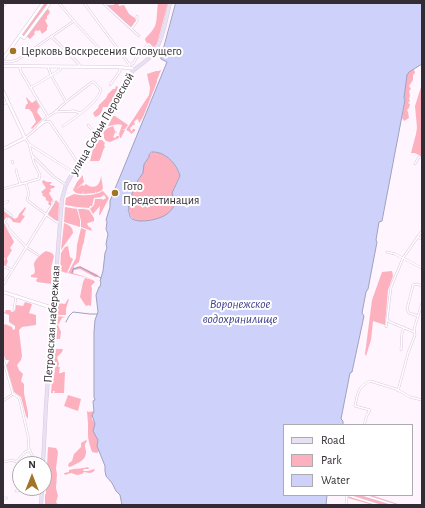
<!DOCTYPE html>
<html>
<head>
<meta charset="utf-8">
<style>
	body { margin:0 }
	#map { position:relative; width:425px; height:508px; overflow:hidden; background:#fef5fe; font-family:"Alegreya Sans",sans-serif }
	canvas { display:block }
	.frame { position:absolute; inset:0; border:4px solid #332c34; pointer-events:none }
	.legend { position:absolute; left:283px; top:424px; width:130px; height:72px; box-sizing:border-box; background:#fff; border:1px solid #adabae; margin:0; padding:5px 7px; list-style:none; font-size:12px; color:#332c34 }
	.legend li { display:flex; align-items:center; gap:8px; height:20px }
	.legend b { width:20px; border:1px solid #adabae }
	.north { position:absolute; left:12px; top:456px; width:40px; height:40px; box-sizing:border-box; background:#fff; border:1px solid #adabae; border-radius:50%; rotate:0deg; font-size:11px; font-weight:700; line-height:16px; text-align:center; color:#332c34 }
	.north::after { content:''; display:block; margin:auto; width:14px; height:18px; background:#a37327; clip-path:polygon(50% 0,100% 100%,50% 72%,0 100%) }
</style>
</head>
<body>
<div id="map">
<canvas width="425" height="508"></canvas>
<div class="frame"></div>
<ul class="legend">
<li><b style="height:5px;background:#e8e1f4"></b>Road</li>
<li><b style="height:11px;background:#fdb1be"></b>Park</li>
<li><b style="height:11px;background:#ced2fb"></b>Water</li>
</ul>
<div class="north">N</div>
</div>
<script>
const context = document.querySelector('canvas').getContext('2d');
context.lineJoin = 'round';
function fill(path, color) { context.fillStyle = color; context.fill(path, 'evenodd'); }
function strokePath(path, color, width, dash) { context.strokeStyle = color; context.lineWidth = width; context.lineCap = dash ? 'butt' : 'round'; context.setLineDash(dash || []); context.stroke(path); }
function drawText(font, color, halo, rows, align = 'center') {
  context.font = font + ' "Alegreya Sans",sans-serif'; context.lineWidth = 4; context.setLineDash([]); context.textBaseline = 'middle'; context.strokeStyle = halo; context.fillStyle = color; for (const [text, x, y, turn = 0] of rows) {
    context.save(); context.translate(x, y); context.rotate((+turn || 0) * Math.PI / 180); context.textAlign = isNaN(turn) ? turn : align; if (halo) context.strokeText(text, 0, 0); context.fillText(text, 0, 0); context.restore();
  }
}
const green = new Path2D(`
	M44,3H49L24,37L21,35Z
	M114,3H118L119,6L124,5L129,14L135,18L136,21L131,27L107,7L108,5H114Z
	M158,3H168L157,44L154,47L146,42L145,39C148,35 153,31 155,26C157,23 157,8 158,3Z
	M48,9L50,12L49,14L47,16V19L45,20L48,26L47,27V30L42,34L40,30L37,31L36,30L34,33L35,34L30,39L26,36L46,10Z
	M414,69L415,73L413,75V80L409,86L411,89L409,91L410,96L409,99L410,101L408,103L410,104L409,108L407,110L408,112L409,118L404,121L402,118L405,100L404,98L406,75L409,72Z
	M160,70H161L157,80V82L143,117L139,123L138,119L136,120L134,122L135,125H133L130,128L131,131H132V130L133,129H135V131L131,134L130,132L126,130L149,95L150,88L147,74L156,71H159Z
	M422,84V157L415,153H411L416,134L417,128L415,106Z
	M116,86L118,87L116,92V96H114L111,103L112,104L110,107H103C102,112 100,116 95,117L93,113L98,108L99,105L106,98L108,94L113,89H115Z
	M26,97L32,103L36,100L40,107L38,109L37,112L42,119L32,129L31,128L36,122L32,112L29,109H25L26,105L28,103L26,98Z
	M113,116H115L128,125L125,129H122L125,130L121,138H120L119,134L122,125C119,123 113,125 109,126H108Z
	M113,126L115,131L118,133L114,132L115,133L113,137L115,138L117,136H119V138L110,142L106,141L104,138V135L103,132L108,128Z
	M98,140H102L105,143L104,145L105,147C102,151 102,157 99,161H90L93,149Z
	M152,152C166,151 177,164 180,176C177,181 172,191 173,197C173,199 175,202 175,204C173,208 170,213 165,216C158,220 137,224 132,218C129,215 128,204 128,200L132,194L135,186L142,174L144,164L149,157V155Z
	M83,175V178L84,182L75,190L82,185L84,186L86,184C95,191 101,184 101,175L103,189H101L103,190L96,193L95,191V193L83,194L84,191L82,194L76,193L73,190L77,182Z
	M43,180L47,182H51L52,183L50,184V185L55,186L54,188L50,189L51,191L49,193L53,200L51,202V206L48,204L49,202L46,200V198L42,195L43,194L41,192L46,188L42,182Z
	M103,191L109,198L100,215H99L100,206L93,214L90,209L94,205L95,199H102L103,200L106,198L104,195L101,197L94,198L92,206H90L89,208L77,207L65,205L66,198L74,194C83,196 94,196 103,191Z
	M56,200L59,203L58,222L54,220L48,214Z
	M25,207L26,208L22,215L25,216L20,223L13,222L11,219L8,217L4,221C5,229 11,234 14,242L10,248L12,250L7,258V260L8,261L6,266L4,265L3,263L5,258H3V248L4,243L3,241V210L8,215L15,219L18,217C19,212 23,211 25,207Z
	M65,207L77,209L80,220V227L64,222Z
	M78,209H84L89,210L94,218V221L88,223L87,224L89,227L91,228L92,231L81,227V221Z
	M64,223C69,225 73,227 73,233L61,250Z
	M81,228L86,230L84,241V243L83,244L79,262L74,266V268L80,266L98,275L97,277H95L80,269L74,270L73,273L92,279L68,273L76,258L77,245Z
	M68,246L70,257L73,259L67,273L60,271L61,253L65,247Z
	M46,251L52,253L54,256C52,264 49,273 53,281L52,284L37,282L36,280L38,278L31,277V275L34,274C36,270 34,268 34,264C35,259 42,253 46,251Z
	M392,271L393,276L388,290L385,325L373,321L371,340L366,356L365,354L372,300L382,272Z
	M85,278L93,280L95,282L91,286L92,288L91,306H90L89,305L86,306L80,297L83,282Z
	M68,299H69L66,309V315H57L58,303L65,304Z
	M25,302L32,304L29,313L36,315V325L22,327L19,330L22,356L21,360L17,365L19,370L23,374L21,381L24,384V393L28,413V419L26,416L21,397L14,392L6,365L8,363L9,360H6C0,351 3,336 3,326L5,324L12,327L13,330L15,329V326L9,322V315L4,313L6,310H10L12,312L15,311L16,305L23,306Z
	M57,316L65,317L62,318L58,325L61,332L60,339H55Z
	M54,349H63L62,352L57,357L59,364L58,367H60L59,373H62L63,372H65L64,393H54L55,391H53V393H51L53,368H54V377L55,368L56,367L53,366Z
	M68,395L81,399L78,411L64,406Z
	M87,411L89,412L94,411L92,419L95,424L93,431L98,440L97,446L99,451L97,453L92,452C90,446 88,440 88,435C88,431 88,429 88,425V424Z
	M86,440L87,441C84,445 85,446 86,451C87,460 78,463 70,467L68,466L69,463L72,461L74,454L81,447V443Z
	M48,447L56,448L58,452L56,469L57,474L56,488L58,496L56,502L58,505H45V495L46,493V485Z
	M88,467L89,469H84L83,471H88L94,469L95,470C92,474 88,473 84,472L82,474L77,475L71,473L65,475L64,473L69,472V470C75,468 83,469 88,467Z
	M349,495H364L370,497L371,495L401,505H373L348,498Z`);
const water = new Path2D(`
	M176,3H422V64L409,72L407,75L404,98L405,100L382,221L379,222L376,240L377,242L368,289L366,292L362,313L364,316L352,372L350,373L341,419L343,421V425H284V495H327L326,505H122L120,495L116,491L112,483L106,476L105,471V466L97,446L98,440L93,431L95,424L92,415L94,412L93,401L95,400L94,397V332L95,320L98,312L96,295L99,287H100L101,282L100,281L103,271L105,253L107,248L106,244L108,234L106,229L107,222L106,220L110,207V201L167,62L161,59ZM152,152C165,151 177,164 180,176L172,193L175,204C173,208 171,211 167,214C161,219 140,224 132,219C129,217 130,213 128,210L129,209L128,204V200L132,194L138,180L143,173L144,164L149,157V155Z`);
const stream = new Path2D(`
	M72,273L73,269L80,267L101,278
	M66,322L69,316L73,312L90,314H97`);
const minor = new Path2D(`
	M59,3L74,21L105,55
	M84,3L129,64L130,68
	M103,3L139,36
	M3,6L6,3
	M131,29L137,21V16
	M51,36L79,64V67
	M3,61L9,62L17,60L74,21
	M129,64H133L138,55L147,45L149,44L155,50
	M20,66V70L48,117
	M48,67L51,75L66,102
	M110,85L120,71V67
	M30,88L60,70L61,67
	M3,104L8,102
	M55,112L74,111L80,113
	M88,125L95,134
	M63,126C74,119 98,102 101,90L94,82H92L66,102L55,112L46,118L39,125L37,128L25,138L29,144L73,172
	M38,127C42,124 45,120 50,122L78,163
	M33,156L53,176L66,185
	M12,161L13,163
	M415,164L419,157L422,158
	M16,170L20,184
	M26,183L29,194L27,199L28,201L55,221L60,223
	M3,189L35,180L39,179L40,175L34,163L29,144
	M3,204L8,201
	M3,209L12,216
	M7,218L4,222L7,225L8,228L26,247L38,255
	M417,237L422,239
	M387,252L395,254L422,268
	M3,266L12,270
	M3,285L54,202
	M14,310L16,296
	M418,316L409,313L407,309L413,285L417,284L422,286
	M387,319L390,322L414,332
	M386,327L391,287L403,258L419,235L422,231
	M401,350L402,333L404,327
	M3,358L13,394L18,397L20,401L28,436L29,449L36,463L38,464
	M398,391L408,353L415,335L414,329L422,303
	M3,401L13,394
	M364,425L367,415L370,410L355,406C358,393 357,388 370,381L396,389L410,397L422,400
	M3,462L13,460L16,462L25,452L30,450
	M16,491L34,488L42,489
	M347,495L379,505
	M363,495L395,505
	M3,498H7
	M346,505L347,495`);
const tertiary = new Path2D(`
	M20,35L24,38L50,3
	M3,59L43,3
	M3,66L117,67L130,68L134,69
	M3,91L25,138L3,149
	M3,292L53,308`);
const secondary = new Path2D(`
	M43,464L46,405L60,223L62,199L66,185L77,165L110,112L132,72C137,66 145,63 151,56C162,45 166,18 170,3
	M41,505L42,488`);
const markers = [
	[13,51,4,"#a37327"],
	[115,193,4,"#a37327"]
];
const poiNames = [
	["Церковь Воскресения Словущего",21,51],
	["Гото",123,186],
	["Предестинация",123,200]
];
const streetNames = [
	["улица Софьи Перовской",102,124,-60],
	["Петровская набережная",52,324,-86]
];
const waterNames = [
	["Воронежское",240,304],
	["водохранилище",240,319]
];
fill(green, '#fdb1be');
fill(water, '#ced2fb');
strokePath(water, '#a0a0bf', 1);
strokePath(stream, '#a0a0bf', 1);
strokePath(minor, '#dcc7dd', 2.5);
strokePath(tertiary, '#dcc7dd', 3.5);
strokePath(secondary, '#dcc7dd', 4);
strokePath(minor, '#fff', 1.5);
strokePath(tertiary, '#fff', 2.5);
strokePath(secondary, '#e8e1f4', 3);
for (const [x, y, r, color] of markers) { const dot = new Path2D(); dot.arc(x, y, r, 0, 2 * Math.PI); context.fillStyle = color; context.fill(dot); strokePath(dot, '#fff', 1.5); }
drawText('12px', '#332c34', '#fff', poiNames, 'left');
drawText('12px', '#332c34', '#fff', streetNames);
drawText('italic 13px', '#43428f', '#fff', waterNames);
</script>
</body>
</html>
